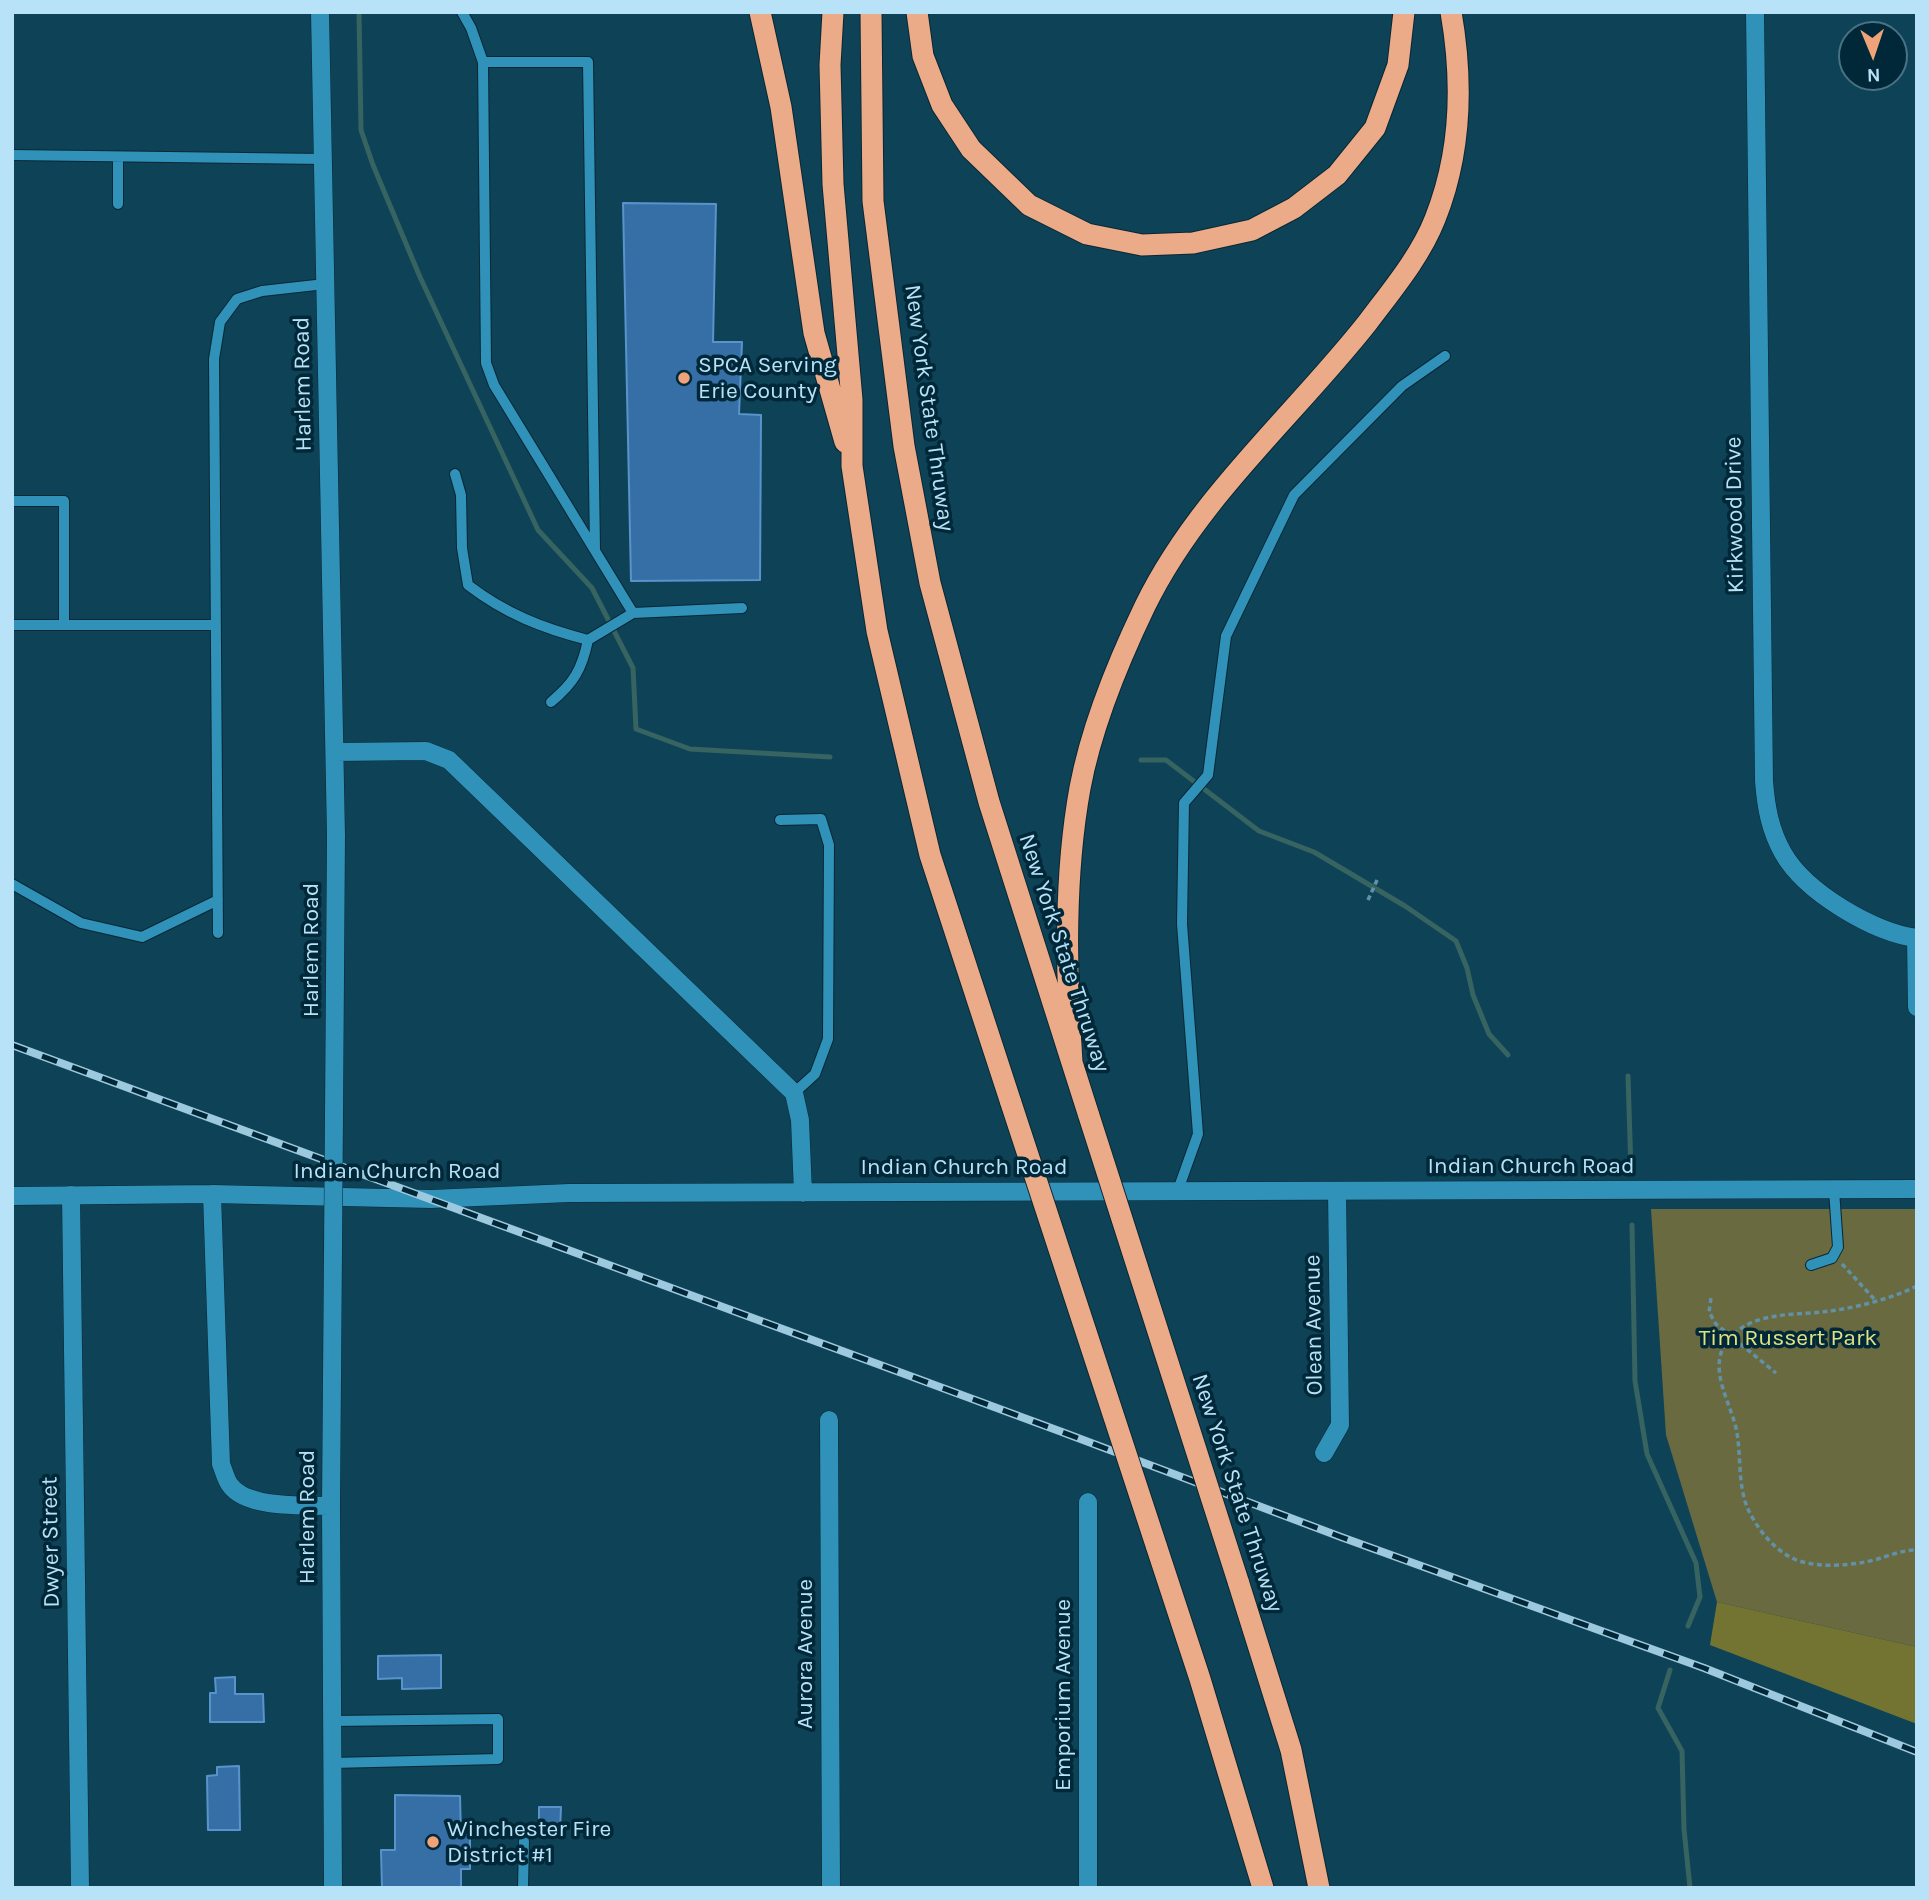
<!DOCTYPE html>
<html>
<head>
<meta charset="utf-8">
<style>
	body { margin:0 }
	#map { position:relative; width:1929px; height:1900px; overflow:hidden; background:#0e4357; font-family:Karla,sans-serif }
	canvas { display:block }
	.frame { position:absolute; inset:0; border:14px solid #b8e2f8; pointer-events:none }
	.north { position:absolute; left:1838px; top:21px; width:70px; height:70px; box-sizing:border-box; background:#002838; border:2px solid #4a7285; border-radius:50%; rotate:178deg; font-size:19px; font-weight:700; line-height:28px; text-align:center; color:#b8e2f8 }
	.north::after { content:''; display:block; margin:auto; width:24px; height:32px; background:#f0a378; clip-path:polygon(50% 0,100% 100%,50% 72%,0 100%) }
</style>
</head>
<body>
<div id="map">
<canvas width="1929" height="1900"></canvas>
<div class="frame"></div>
<div class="north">N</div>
</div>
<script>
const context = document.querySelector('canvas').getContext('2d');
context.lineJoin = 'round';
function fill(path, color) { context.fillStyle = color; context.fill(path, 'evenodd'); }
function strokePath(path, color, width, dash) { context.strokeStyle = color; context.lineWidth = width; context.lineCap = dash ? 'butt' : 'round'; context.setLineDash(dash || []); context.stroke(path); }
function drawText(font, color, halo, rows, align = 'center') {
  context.font = font + ' Karla,sans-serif'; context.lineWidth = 7; context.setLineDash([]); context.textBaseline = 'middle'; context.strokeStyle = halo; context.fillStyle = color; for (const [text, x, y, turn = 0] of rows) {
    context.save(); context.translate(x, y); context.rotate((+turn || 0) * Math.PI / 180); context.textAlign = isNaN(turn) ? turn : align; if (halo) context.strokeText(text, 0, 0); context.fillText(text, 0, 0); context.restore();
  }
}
const green = new Path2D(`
	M1651,1209H1917V1647L1717,1602L1666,1435Z`);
const forest = new Path2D(`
	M1717,1602L1917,1647V1724L1710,1645Z`);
const stream = new Path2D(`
	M359,12L361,130L373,165L420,277L538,530L592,588L633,668L636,729L690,749L830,757
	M1141,760H1166L1259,831L1314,852L1405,906L1456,941L1467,968L1473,995L1489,1034L1508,1055
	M1628,1076L1631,1171
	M1632,1225L1635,1381L1647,1454L1696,1563L1700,1597L1688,1626
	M1670,1670L1658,1708L1682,1751L1684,1829L1690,1888`);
const building = new Path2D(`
	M623,203L716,204L713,342H742L739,414L761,415L760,580L631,581Z
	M441,1655V1688L402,1689V1678L378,1679V1656Z
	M235,1677V1694H263L264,1722H210V1693H216L215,1678Z
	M239,1766L240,1830H208L207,1776L217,1775V1767Z
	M395,1795L460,1796L461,1834H470V1869H461V1888H382L381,1850H395Z
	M539,1807H561L560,1831H539Z`);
const path = new Path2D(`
	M1368,900L1378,878
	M1842,1264L1876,1301
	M1917,1286C1890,1299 1859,1307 1830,1311C1797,1316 1755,1310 1730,1338C1704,1366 1732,1403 1737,1433C1741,1457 1738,1484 1747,1507C1756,1527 1772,1548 1792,1558C1813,1568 1843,1566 1865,1562C1883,1559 1898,1550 1917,1550
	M1711,1298L1709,1312L1716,1324L1776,1373`);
const lane = new Path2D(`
	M462,12L471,28L483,62L486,363L494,385L633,613L742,608
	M483,62H588L595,549
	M12,155L323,159
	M118,157V204
	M455,474L461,495L462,548L468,585C506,614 542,628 588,640L633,613
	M12,501H64V625
	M12,625H216
	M551,702C574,683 582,669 588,640
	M780,820L821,819L829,845L828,1039L815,1074L794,1093
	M12,884L81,923L142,937L218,900
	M218,933L214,359L220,322L237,299L262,291L325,284
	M1178,1190L1198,1134L1182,924L1184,803L1208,775L1226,636L1294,495L1402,386L1445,356
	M1811,1265L1832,1258L1838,1247L1834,1190
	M332,1721L498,1719V1759L332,1763
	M523,1888L524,1841`);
const street = new Path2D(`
	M1755,12L1764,781C1766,807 1770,830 1783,853C1805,892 1874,933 1917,938
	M1916,938L1917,1007
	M71,1195L80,1888
	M829,1420L831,1888
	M1324,1453L1340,1425L1337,1191
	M1088,1888V1502`);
const secondary = new Path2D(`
	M320,12L336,836L334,1114
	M335,752L426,751L449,760L794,1093L800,1120L803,1193
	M212,1194L221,1464C224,1471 226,1480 230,1485C247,1509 304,1505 331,1506
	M12,1196L212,1194L431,1199L569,1193L1917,1189
	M333,1249L331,1506L333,1888`);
const highway = new Path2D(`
	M760,12L781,107L814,333L845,442
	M833,12L830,65L833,184L852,400V466L877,631L930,855L1011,1103
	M871,12L873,201L904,446L930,583L989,802L1089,1116
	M917,12L923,56L942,105L971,149L1029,205L1087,234L1142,245L1193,243L1252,230L1294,208L1337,175L1375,128L1398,65L1404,12
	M1072,1062C1066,972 1064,876 1080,788C1091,729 1119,660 1145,606C1198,497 1294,416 1368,322C1392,290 1420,257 1435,219C1461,154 1463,81 1451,12
	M1156,1545L1200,1679L1263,1888
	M1238,1581L1291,1750L1319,1888`);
const rail = new Path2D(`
	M12,1045L1062,1432L1341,1537L1704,1668L1917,1752`);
const secondaryBridge = new Path2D(`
	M333,1249L334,1114`);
const highwayBridge = new Path2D(`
	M1011,1103L1156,1545
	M1089,1116L1238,1581`);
const markers = [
	[684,378,7,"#f0a378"],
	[433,1842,7,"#f0a378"]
];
const poiNames = [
	["SPCA Serving",698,365],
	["Erie County",698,391],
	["Winchester Fire",447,1829],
	["District #1",447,1855]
];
const streetNames = [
	["Harlem Road",303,384,-91],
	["New York State Thruway",929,408,82],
	["Kirkwood Drive",1735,515,-91],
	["Harlem Road",311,950,-90],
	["New York State Thruway",1064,953,72],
	["Indian Church Road",1531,1166],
	["Indian Church Road",964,1167],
	["Indian Church Road",397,1171],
	["Olean Avenue",1314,1325,-91],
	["New York State Thruway",1237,1493,72],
	["Harlem Road",307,1517,-90],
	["Dwyer Street",51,1542,-91],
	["Aurora Avenue",805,1654,-90],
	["Emporium Avenue",1063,1695,-90]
];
const parkNames = [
	["Tim Russert Park",1788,1338]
];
fill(green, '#696a40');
fill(forest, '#747432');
strokePath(stream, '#376361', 5);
fill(building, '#356fa6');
strokePath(building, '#5993cc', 2);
strokePath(lane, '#092734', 12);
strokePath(street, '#092734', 19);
strokePath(secondary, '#092734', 19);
strokePath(highway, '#092734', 23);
strokePath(path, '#6191a6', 3.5, [5, 3.5]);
strokePath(lane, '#3091b9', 10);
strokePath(street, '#3091b9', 18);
strokePath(secondary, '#3091b9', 18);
strokePath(highway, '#ecab88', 21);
strokePath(rail, '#9dc9df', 8);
strokePath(rail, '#002838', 5, [16]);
strokePath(secondaryBridge, '#092734', 19, []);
strokePath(highwayBridge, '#092734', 23, []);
strokePath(secondaryBridge, '#3091b9', 18);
strokePath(highwayBridge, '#ecab88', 21);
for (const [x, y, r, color] of markers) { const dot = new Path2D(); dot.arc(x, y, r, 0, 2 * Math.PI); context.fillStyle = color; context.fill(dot); strokePath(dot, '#002838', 2.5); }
drawText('23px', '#b8e2f8', '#002838', poiNames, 'left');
drawText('23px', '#b8e2f8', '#002838', streetNames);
drawText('23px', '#e1e282', '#002838', parkNames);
</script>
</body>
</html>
